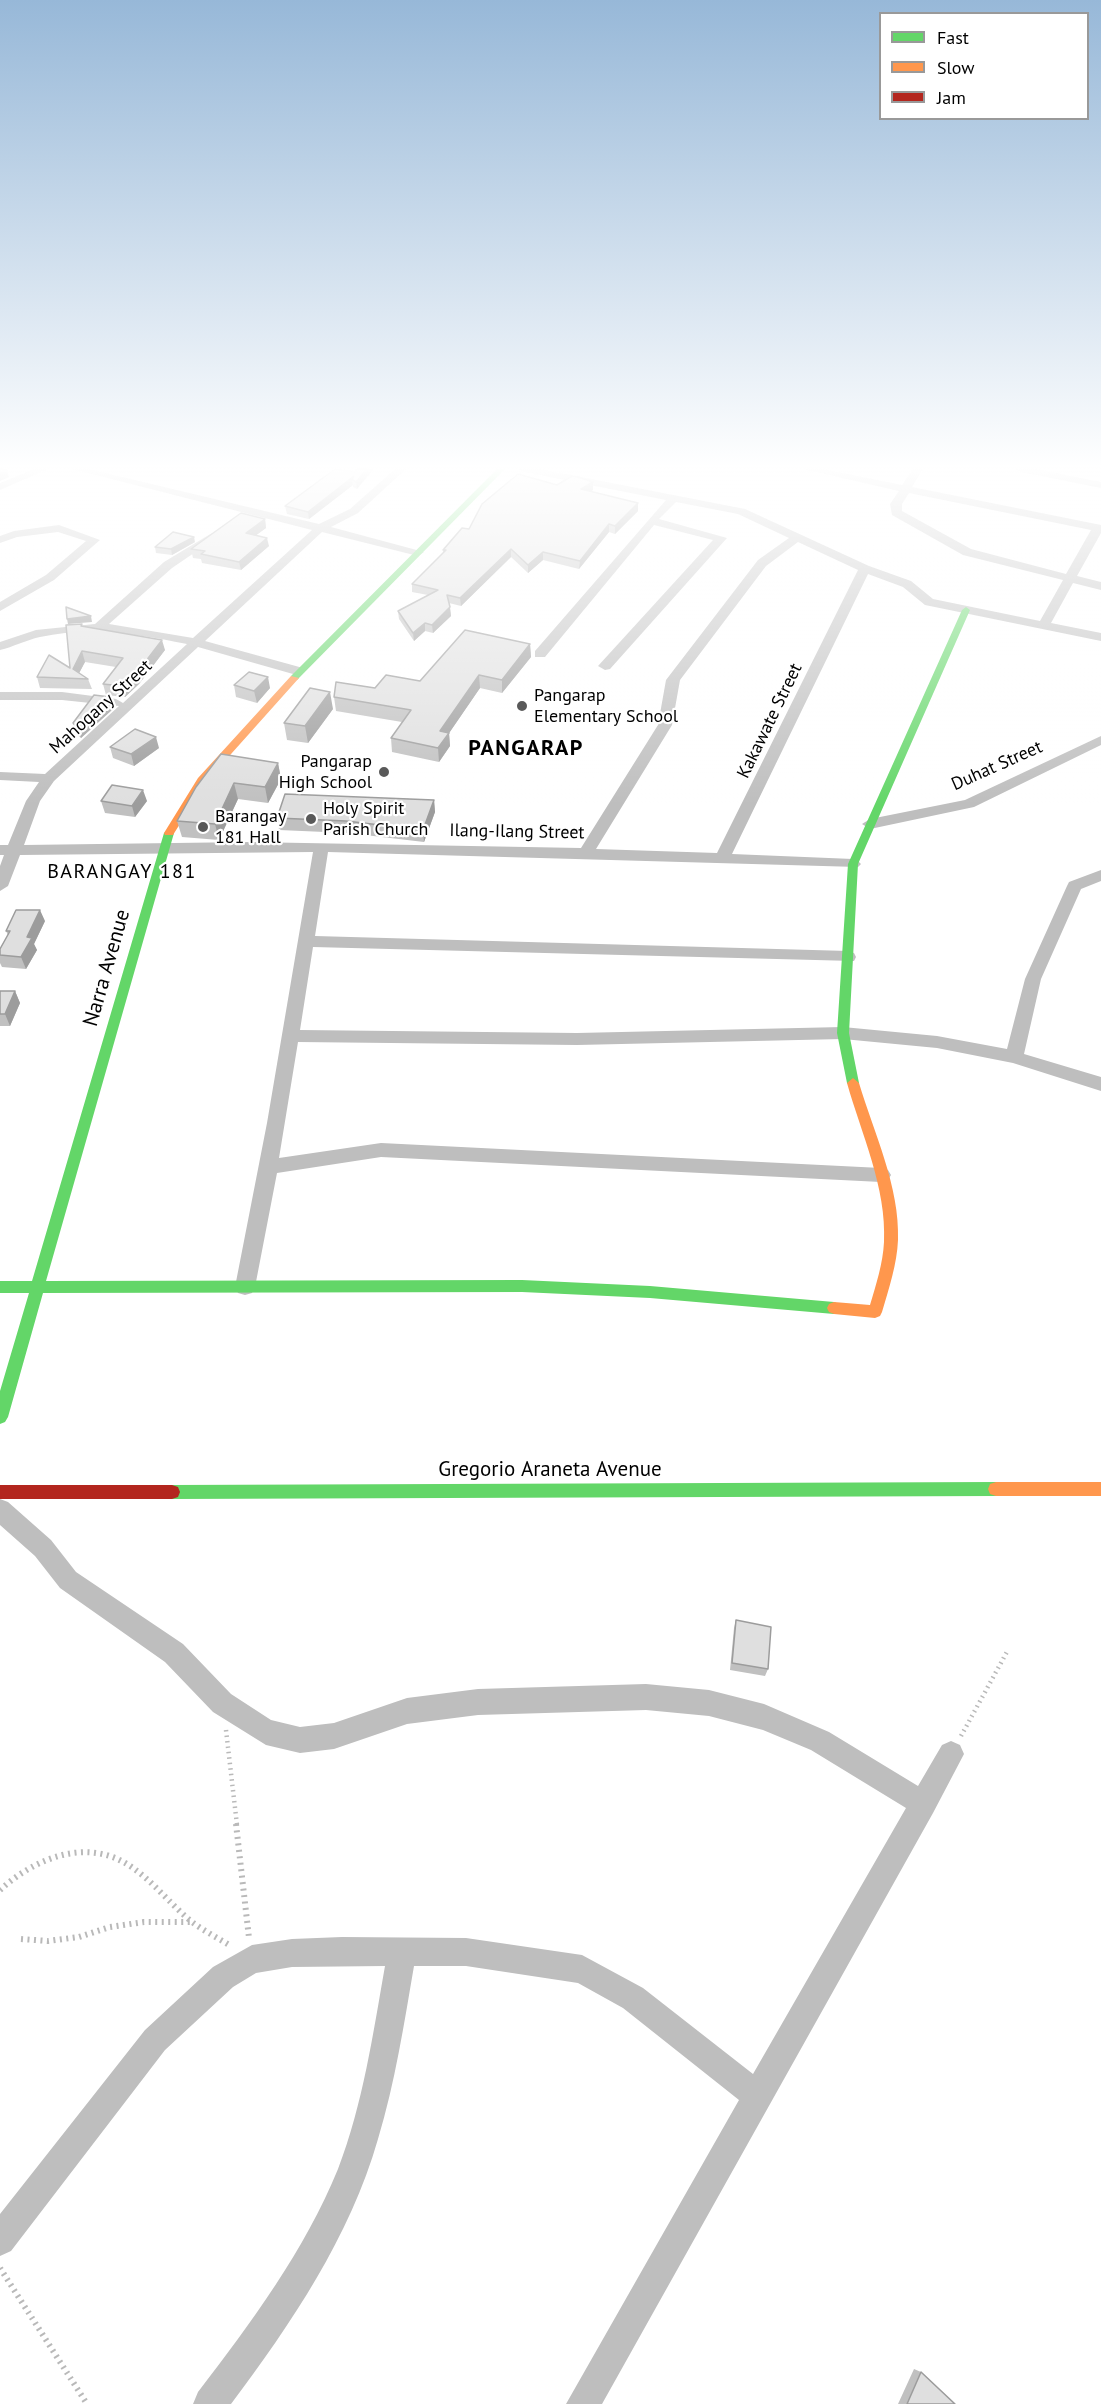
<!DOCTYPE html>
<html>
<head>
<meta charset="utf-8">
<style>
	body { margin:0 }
	#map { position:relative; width:1101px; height:2404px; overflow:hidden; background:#fff; font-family:"PT Sans",sans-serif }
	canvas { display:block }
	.legend { position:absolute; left:879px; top:12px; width:210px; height:108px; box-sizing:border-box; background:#fff; border:2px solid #999; margin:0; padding:8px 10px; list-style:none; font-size:18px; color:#000 }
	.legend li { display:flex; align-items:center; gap:12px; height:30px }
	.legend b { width:30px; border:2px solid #999 }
</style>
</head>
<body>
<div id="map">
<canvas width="1101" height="2404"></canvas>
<ul class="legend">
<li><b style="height:8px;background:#63d668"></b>Fast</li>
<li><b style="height:8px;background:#ff974d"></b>Slow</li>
<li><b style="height:8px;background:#b3261e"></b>Jam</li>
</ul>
</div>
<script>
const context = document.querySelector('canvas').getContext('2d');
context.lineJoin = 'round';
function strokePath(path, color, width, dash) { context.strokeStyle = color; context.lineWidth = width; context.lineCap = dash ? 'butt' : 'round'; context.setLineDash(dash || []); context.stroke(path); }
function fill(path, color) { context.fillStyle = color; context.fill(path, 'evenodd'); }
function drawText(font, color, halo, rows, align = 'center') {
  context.font = font + ' "PT Sans",sans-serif'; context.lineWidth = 4.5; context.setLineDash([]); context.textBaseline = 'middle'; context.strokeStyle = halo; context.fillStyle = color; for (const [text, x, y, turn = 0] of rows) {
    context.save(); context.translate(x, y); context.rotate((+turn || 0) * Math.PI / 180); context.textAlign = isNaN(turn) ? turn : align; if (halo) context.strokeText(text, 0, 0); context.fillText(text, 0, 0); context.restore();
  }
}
const pathFar1 = new Path2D(`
	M226,1730L237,1825
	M961,1736L1008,1650`);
const path = new Path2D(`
	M236,1824L249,1938
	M0,1890C35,1858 87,1837 130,1866C153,1881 170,1904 192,1922C204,1931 218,1938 231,1946
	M21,1939L48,1941L79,1937L110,1927L144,1922H192
	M0,2268L87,2404`);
const street = new Path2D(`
	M34,469H48L0,490V483Z
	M72,469H89L319,524L350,509L395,469H406L358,513L331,527L424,552L418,556L322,532L205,641L303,668V674H293L198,647L54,781L40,801L24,845L249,842L581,848L658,725L666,680L758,560L789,538L738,514L676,502L659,519L727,538L610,669L605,670L598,666L713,540L654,525L545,657H535V651L666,500L524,472L519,469H540L745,509L869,566L911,581L933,599L1040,621L1063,580L963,555L892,515L890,504L899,491L803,469H823L902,485L913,469H923L912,487L1101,525V533L1077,576L1101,582V590L1073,583L1051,623L1101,633V641L925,605L903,587L868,574L732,854L853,859L858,861L861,864L858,867L328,852L315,936L848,951L854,953L856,957L854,961L313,947L300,1030L577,1033L843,1027L937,1036L1007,1049L1025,979L1067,886L1069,882L1101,870V881L1081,889L1041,979L1024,1054L1101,1077V1091L1013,1063L937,1048L843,1039L577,1045L298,1042L279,1158L381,1143L881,1168L888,1170L891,1175L888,1180L881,1182L381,1157L277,1173L255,1287L252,1293L245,1295L238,1293L235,1287L267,1123L313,852L20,855L8,886L0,891V866L4,855H0V845H8L26,801L39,782L0,780V772L45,774L119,706L62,700H0V692H62L116,699L123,703L187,644C138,634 89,626 40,637C26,640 13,647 0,650V642L36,630L95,624L164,562L212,533L216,534V538L172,568L109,624L193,638L312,530ZM909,493L1091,530L1066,574L971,549L902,511V504ZM798,542L858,570L717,853L596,849L672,725L680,680L766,566Z
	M1016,469H1036L1101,482V488L1021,472Z
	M59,525L100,540L54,580L0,611V602L46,575L86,541L58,532L17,537L0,543V536L14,531Z
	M1101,736V745L974,807L870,829L862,824L870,819L965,800Z
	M0,1499L8,1502L51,1540L76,1572L183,1644L231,1694L271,1720L300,1727L334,1723L407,1698L478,1689L646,1684L709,1690L764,1704L829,1732L918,1786L942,1745L951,1741L960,1745L964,1754L933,1813L602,2404H566L739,2100L623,2008L578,1983L466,1966H414C404,2024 395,2083 378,2139C350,2237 291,2324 231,2404H193L198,2392C251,2323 305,2250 338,2169C363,2104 373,2034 385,1966L292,1967L256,1973L233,1987L165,2050L11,2251L0,2256V2214L145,2030L213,1967L252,1945L292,1939L342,1937L466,1938L582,1955L643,1988L753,2074L906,1808L811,1750L763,1730L709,1716L646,1710L478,1715L407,1724L334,1749L300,1753L266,1745L213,1712L165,1662L60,1588L35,1556L0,1525Z`);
const fast = new Path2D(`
	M497,469H505L297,680H291V676Z
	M966,607L970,610L858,864L849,1033L859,1083L853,1088L847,1083L837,1033L848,864L962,610Z
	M169,830L174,833L46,1281L522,1280L650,1286L834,1302L839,1304L841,1308L839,1312L834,1314L650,1298L522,1292L43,1293L8,1417L5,1422L0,1424V1391L29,1293H0V1281H32L164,833Z
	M996,1482L1002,1484L1004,1489L1002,1494L996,1496L172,1499L166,1497L164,1492L166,1487L172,1485Z`);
const slow = new Path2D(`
	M291,676L299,678L206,782L173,835H165L164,833L198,778Z
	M853,1078L859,1083C874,1133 900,1187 898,1240C897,1264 889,1288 882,1312L880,1316L875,1318L834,1314L829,1312L827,1308L829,1304L834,1302L870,1305C876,1285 883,1263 884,1242C887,1188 861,1133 847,1083Z
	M996,1482H1101V1496H996L990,1494L988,1489L990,1484Z`);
const jam = new Path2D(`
	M0,1485H172L178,1487L180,1492L178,1497L172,1499H0Z`);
const wall = new Path2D(`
	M357,469V489L353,487V485L309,519L287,514L285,506L355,472Z
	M593,482V490L590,492L638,511L615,534L609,532L579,569L543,560L528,573L511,557L461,606L449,603L451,616L433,633L425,631L414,641L399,619L398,611L428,595L412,592V584L443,553V550L469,529L557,485Z
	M265,519L266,528L256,535L269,546L241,570L202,563L201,559L193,558L191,549Z
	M195,542L172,555L156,553L155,547Z
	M83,626L165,650L139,684L125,697L106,695L103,684L116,667L85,662L79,673L88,679L92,689L40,688L37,677L70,668Z
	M530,644L531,657L502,693L480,688L449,733L450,746L439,762L392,752L391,738L402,722L336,711L334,697L375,688L420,681Z
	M234,685L270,688L257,703L236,697Z
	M113,709L81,738L76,734L73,723Z
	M333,709L308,743L287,740L284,723Z
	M110,747L159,748L134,766L113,758Z
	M278,763L281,779L268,803L238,799L219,840L182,837L177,821L196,787Z
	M434,800L435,812L424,842L348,833L279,830L277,818Z
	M101,801H147L135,817L105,813Z
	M45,921L34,944L37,950L26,969L2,967L0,963V949L8,935L6,931Z
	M0,991H15L20,1003L10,1026H0Z
	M736,1620L768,1669L765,1676L730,1670L734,1628Z
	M914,2369L921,2372L955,2404H898Z`);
const shadedWall = new Path2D(`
	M367,469H374L357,489L356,482Z
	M7,470L9,477L0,481V473Z
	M354,476L352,479L353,485L309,519L308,512Z
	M593,482V490L581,497V489Z
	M638,503V511L615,534V526Z
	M265,519L266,528L247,542L246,533Z
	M609,524V532L579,569L580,561Z
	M194,537L195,542L172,555L171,549Z
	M267,538L269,546L241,570L239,562Z
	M511,549V557L461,606L460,598Z
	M543,552V560L528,573V565Z
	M450,607L451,616L433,633L432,625Z
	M91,616L92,622L68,624L67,619Z
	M425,623V631L414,641L413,633Z
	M162,640L165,650L139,684L125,697L122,686Z
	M530,644L531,657L502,693V680Z
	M82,651L85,662L76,679L73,669Z
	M479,675L480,688L443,742L449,733L450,746L439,762L438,748L440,731Z
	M268,677L270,688L257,703L254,691Z
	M330,692L333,709L308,743L305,726Z
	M110,697L113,709L81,738L77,727Z
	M156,737L159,748L134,766L131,754Z
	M278,763L281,779L268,803L265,787Z
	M234,783L238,799L219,840L215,824Z
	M143,790L147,801L135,817L132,806Z
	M434,800L435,812L424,842L423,830Z
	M40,910L45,921L34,944L37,950L26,969L21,957L27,937Z
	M15,991L20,1003L10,1026L5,1014Z`);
const building = new Path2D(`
	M0,469H2L7,470L0,473Z
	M335,469L355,472L357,469H367L356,482L352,479L354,476L308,512L285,506Z
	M518,474L557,485L572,476L578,477L593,482L581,489L638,503L615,526L609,524L580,561L543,552L528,565L511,549L460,598L447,595L450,607L432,625L425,623L413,633L398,611L438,590L412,584L446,550H443L462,528L469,529L482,504Z
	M241,513L265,519L246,533L267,538L239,562L201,554L205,551L191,549Z
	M173,532L194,537L171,549L155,547Z
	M66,607L91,616L67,619Z
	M82,624L81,626L162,640L136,674L122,686L103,684L123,658L82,651L73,669L88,679L37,677L49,655L70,668L66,625Z
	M465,630L530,644L502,680L479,675L440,731L449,733L438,748L391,738L411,710L334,697L336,682L375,688L386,675L420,681Z
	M249,672L268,677L254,691L234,685Z
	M310,688L330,692L305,726L284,723Z
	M94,695L110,697L77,727L73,723Z
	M135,729L156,737L131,754L110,747Z
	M221,754L278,763L265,787L234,783L215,824L177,821L196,787Z
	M112,785L143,790L132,806L101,801Z
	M285,794L434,800L423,830L346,821L277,818Z
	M16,910H40L27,937L32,938L21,957L0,955V949L10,931H6Z
	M0,991H15L5,1014H0Z
	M736,1620L771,1627L768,1669L732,1663Z
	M921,2372L955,2404H907Z`);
const markers = [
	[522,706,6,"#595959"],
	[384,772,6,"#595959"],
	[311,819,6,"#595959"],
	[203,827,6,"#595959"]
];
const farPoinames = [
	["Pangarap",534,696],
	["Elementary School",534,717],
	["Pangarap",372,762,"right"],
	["High School",372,783,"right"],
	["Holy Spirit",323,809],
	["Parish Church",323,830],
	["Barangay",215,817],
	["181 Hall",215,838]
];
const farStreetnames = [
	["Mahogany Street",101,707,-42],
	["Kakawate Street",770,721,-64],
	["Duhat Street",997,766,-24],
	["Ilang-Ilang Street",517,832,1]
];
const farQuarternames = [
	["BARANGAY 181",122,872]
];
const streetNames = [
	["Narra Avenue",107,968,-74],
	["Gregorio Araneta Avenue",550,1470]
];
const farDistrictnames = [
	["PANGARAP",526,749]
];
strokePath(pathFar1, '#b9b9b9', 4.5, [1.5, 4]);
strokePath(path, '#b9b9b9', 6, [2, 4.5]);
fill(street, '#bebebe');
fill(fast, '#63d668');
fill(slow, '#ff974d');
fill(jam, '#b3261e');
fill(wall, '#c0c0c0');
fill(shadedWall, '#9c9c9c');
fill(building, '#dfdfdf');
strokePath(building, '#9c9c9c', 1.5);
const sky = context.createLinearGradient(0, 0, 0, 805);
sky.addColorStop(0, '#97b8d8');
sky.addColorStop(0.58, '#fff');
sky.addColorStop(1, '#ffffff00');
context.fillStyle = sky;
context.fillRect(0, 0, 1101, 805);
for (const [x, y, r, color] of markers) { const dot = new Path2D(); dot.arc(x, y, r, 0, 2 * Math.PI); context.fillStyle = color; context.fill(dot); strokePath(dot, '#fff', 2); }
drawText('18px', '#000', '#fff', farPoinames, 'left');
drawText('18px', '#000', '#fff', farStreetnames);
context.letterSpacing = '1.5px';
drawText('20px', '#000', '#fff', farQuarternames);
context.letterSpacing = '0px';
drawText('21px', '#000', '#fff', streetNames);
context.letterSpacing = '1.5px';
drawText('bold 22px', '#000', '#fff', farDistrictnames);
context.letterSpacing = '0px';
</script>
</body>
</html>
